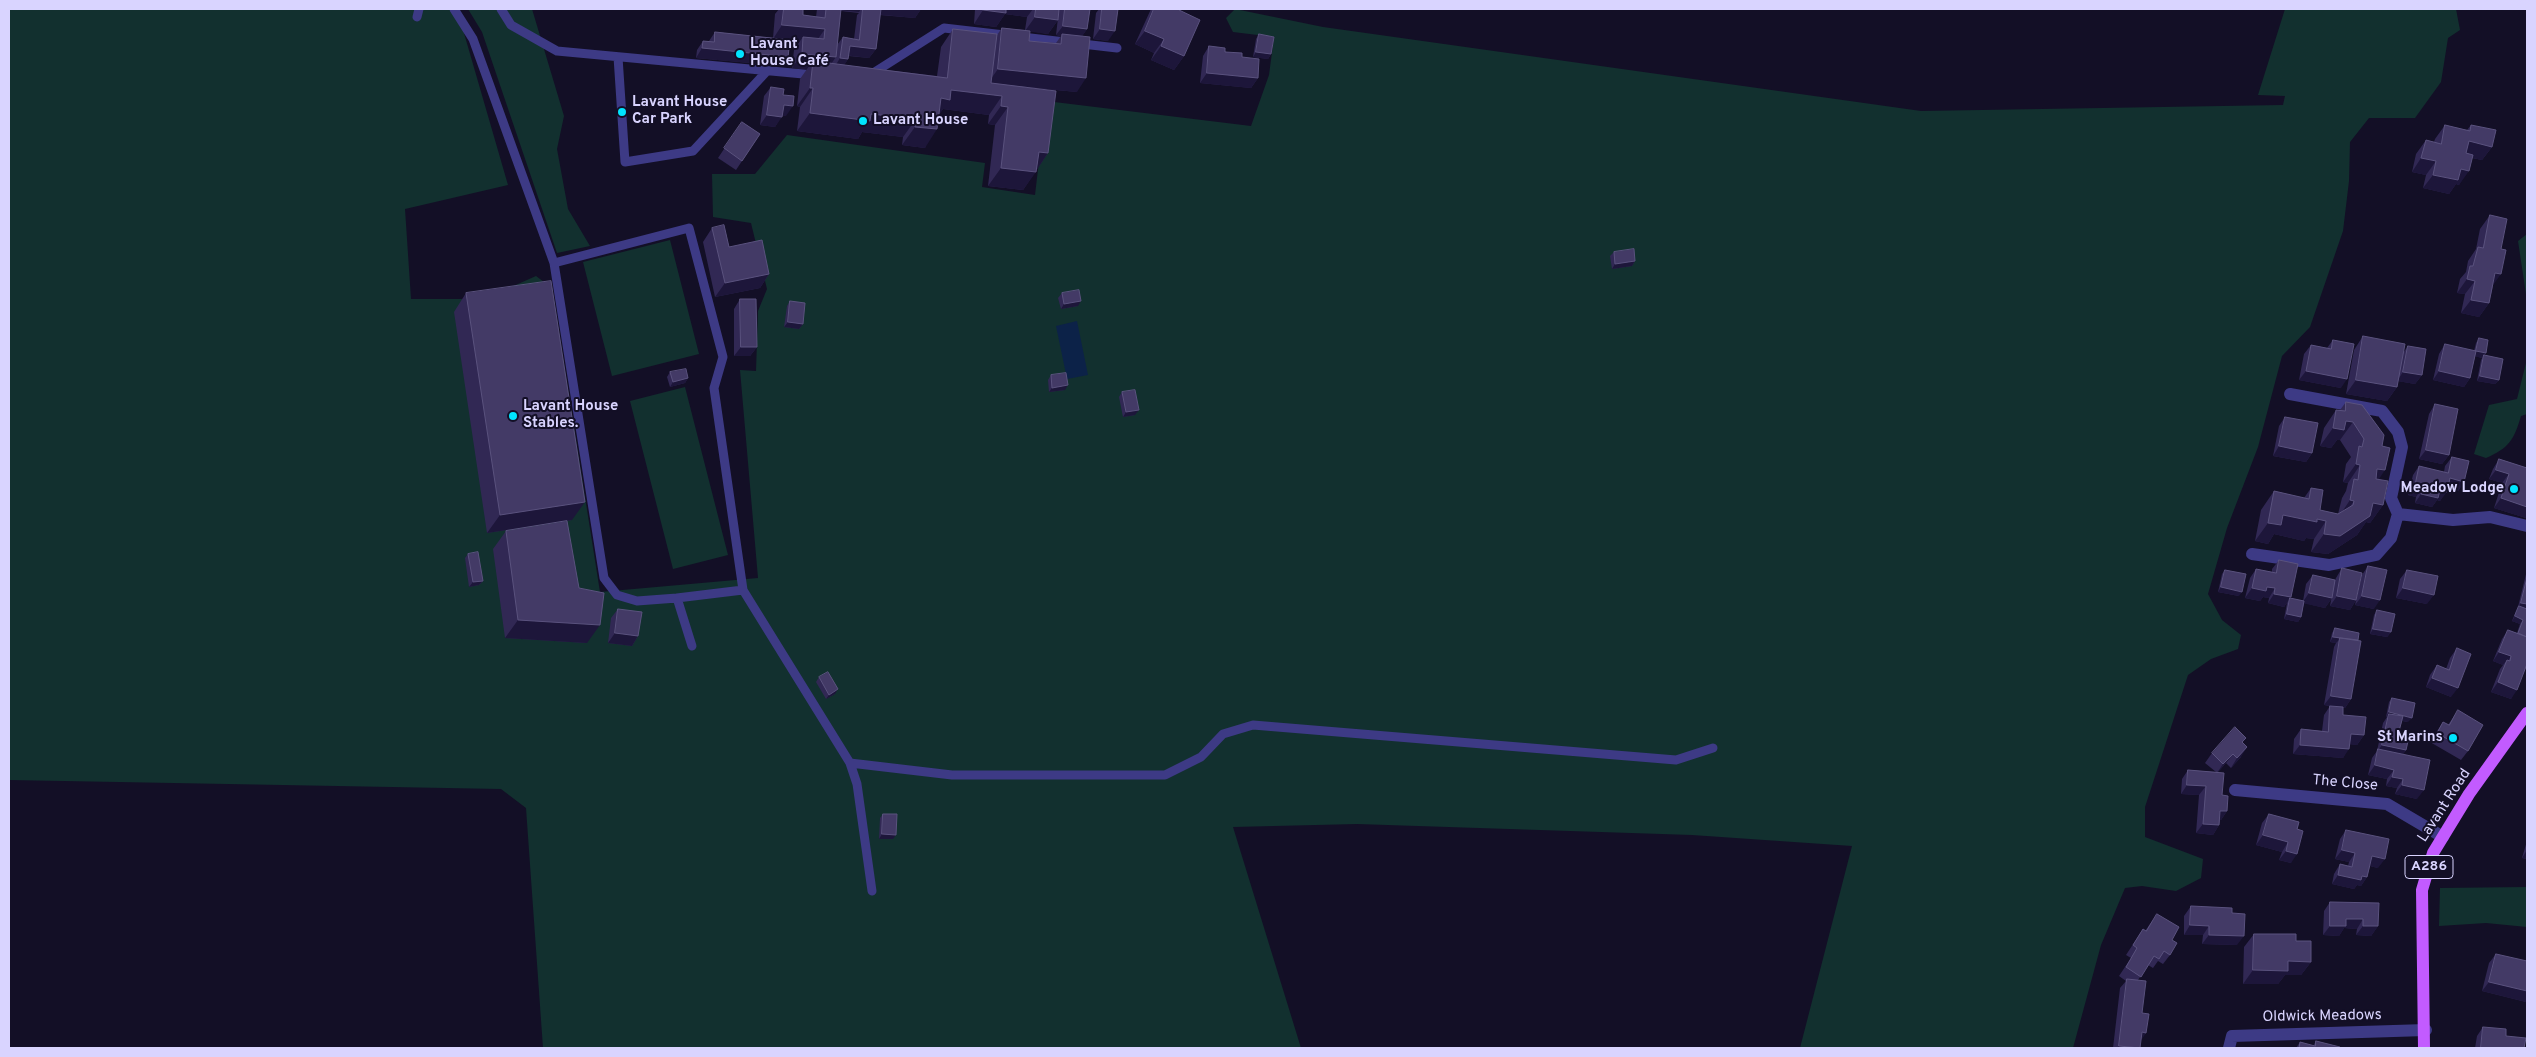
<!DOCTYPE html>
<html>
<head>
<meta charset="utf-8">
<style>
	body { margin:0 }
	#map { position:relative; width:2536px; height:1057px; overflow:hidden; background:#130f26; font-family:Overpass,sans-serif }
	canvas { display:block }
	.frame { position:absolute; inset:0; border:10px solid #d9d4ff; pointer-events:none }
</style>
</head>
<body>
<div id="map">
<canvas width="2536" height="1057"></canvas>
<div class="frame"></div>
</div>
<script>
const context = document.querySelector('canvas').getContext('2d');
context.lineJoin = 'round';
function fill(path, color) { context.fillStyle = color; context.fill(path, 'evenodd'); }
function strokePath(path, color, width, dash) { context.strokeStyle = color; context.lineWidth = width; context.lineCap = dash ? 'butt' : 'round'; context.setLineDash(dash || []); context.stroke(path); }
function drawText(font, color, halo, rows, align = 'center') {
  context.font = font + ' Overpass,sans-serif'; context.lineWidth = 4; context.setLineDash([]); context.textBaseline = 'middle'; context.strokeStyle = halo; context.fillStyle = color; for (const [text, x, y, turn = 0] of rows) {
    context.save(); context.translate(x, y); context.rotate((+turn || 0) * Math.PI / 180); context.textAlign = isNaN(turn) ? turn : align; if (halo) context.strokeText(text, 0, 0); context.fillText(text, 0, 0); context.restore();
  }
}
const green = new Path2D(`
	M9,9H457L508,185L405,209L411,299H484L536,276L552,288L600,592L758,578L740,370L756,371L758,311L767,289L751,223L713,217L712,174H755L787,135L985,163L982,187L1035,195L1046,101L1251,126L1269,75L1274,37L1233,32L1226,18L1235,9L1323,27L1921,111L2283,105L2285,96L2258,95L2285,9H2456L2460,30L2448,38L2441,82L2415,118H2369L2350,142L2349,181L2343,231L2310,327L2282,356L2258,447L2227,528L2208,594L2222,620L2241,635L2238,649L2211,659L2188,675L2145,807V837L2203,859L2201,878L2176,891L2142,886L2125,888L2101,945L2073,1048H1800L1852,846L1692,835L1357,824L1233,827L1301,1048H543L526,808L501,789L9,780Z
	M468,9H532L564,116L557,149L568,209L590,246L557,253L482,32Z
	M2527,234V301L2518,241Z
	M670,240L699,354L612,376L583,262Z
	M2527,359V414L2521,416C2514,440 2509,448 2486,458L2474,454L2489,405L2517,399Z
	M685,387L728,555L673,569L630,401Z
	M2527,887V927L2486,923L2439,926L2440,888Z`);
const water = new Path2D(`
	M1077,321L1088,375L1067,379L1056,326Z`);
const service = new Path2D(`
	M454,9L473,39L554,263L604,578L617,595L637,601L677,598L692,646
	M501,9L511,25L557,51L814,75
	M417,17L419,9
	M618,57L625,162L693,151L767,71
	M870,75L944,28L1117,48
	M554,263L689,228L723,357L714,388L743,590L677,598
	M743,590L850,763L857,784L872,891
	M850,763L952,775H1165L1201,757L1223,734L1253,725L1676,760L1713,748`);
const minor = new Path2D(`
	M2398,514L2453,520L2490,517L2527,526
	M2252,554L2329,565L2376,555L2391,538L2398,514L2391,498L2402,447L2398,432L2382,411L2290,394
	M2235,790L2387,804L2443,837
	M2229,1048L2232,1036L2426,1030`);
const primary = new Path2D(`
	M2424,1048L2422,890L2433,853L2469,794L2527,713`);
const wall = new Path2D(`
	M779,9H803V15L816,17L817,9H921L915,18L880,15L876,49L869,58L849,56L848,59L844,65L937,76L941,47L953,29L997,35L1002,28L1025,30L1027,17L1005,14L996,27L974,24L975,9H1059L1058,20L1048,34L1030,31L1029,41L1056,43L1061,36L1056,35L1059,9H1090L1087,29L1082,36L1077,92L1024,87L1048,153L1023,190L988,186L995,125L988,124L989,115L943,109L939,114L925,148L902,145L903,137L862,132L858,139L797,131L800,107L797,106L800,79L807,69L792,68L794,50L800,41L790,40L788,57L782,66L696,58L697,50L703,41H709L715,32L773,38L775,14ZM841,11L859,13L857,15L854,39L843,37L837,45Z
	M1099,9H1118L1108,41L1093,39L1096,13Z
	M1151,9H1180L1179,10L1184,56L1174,70L1151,60L1154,53L1135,44Z
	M1259,34L1271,54L1268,59L1253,57L1256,39Z
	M1209,46L1242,57L1258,78L1251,88L1200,83L1203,56Z
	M771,87L783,95L786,116L782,115L775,127L760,125L764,96Z
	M742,122L760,134L736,170L718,158Z
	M2445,125L2467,130L2471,125L2492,147L2482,160L2472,158L2459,185L2456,184L2449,194L2423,188L2426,175L2412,172L2416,154L2426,140L2434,142L2435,139Z
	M2490,215L2493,286L2489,303L2479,317L2461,313L2465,294L2457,293L2460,279L2466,272L2468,261L2476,249L2480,229Z
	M712,228L729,247L769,274L760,288L715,297L703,242Z
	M1614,252L1635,261L1632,266L1612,269L1610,256Z
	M466,293L572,520L487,533L454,312Z
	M1062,293L1078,306L1061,309L1058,298Z
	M740,299L757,347L750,356H734V309Z
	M790,301L803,324L799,329L784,327L787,306Z
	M2363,336L2403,353L2408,346L2422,375L2415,384L2398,381L2397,387L2387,401L2346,394L2354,350Z
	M2479,338L2486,353L2482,358L2475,356L2470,378L2464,387L2433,380L2439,354L2445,344L2474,351L2476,343Z
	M2333,340L2341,388L2299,380L2304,354L2311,345L2327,348Z
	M2484,355L2499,380L2495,384L2477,381L2481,360Z
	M670,372L688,378L685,383L670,387L667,377Z
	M1051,375L1065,390L1049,392L1048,380Z
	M1122,392L1135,415L1123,417L1119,397Z
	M2346,402L2382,446L2378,480L2383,505L2370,523L2366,522L2357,535L2328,554L2311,552L2314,539L2306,538L2304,541L2274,534L2268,544L2255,541L2261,510L2274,491L2304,498L2311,488L2320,510L2338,514L2342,498L2346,491L2348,483L2343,482L2346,464L2351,457L2340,440H2337L2331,448L2320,446L2324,428L2336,410H2340Z
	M2435,404L2449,455L2442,464L2419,459L2429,414Z
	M2285,417L2312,453L2306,462L2273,456L2279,426Z
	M2452,457L2464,482L2458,491L2447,489L2440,501L2437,500L2432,507L2415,503L2416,497L2408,495L2413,475L2419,466L2444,472L2445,466Z
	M2499,459L2527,468V516L2526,518L2494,508L2502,483L2489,479L2493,469Z
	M506,531L587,643L505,638L493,549Z
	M468,554L483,581L479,585L469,587L465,558Z
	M2279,560L2291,597L2284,607L2268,603L2269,598L2263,597L2260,601L2245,598L2250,578L2256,569L2272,572V569Z
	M2368,566L2374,609L2355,605L2362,575Z
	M2342,568L2356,600L2350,610L2330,606L2334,585L2332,598L2325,608L2304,603L2301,617L2298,622L2284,619L2287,603L2290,598L2303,601L2306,584L2313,575L2335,580L2336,578Z
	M2225,570L2239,596L2218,592L2222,574Z
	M2407,570L2427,604L2396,598L2400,579Z
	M2527,570V664L2511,699L2491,692L2500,669L2503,665L2493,661L2502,639L2508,630L2517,633L2520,624L2512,621L2516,611L2518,607Z
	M618,609L638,636L632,646L608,643L611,618Z
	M2377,610L2391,632L2387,637L2370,634L2374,615Z
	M2335,628L2358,640L2351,699L2345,708H2343V715L2364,735L2357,745L2350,744L2343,758L2293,754L2294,739L2301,729L2322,731L2324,715L2330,706L2324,705L2334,647L2336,643L2330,642L2332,633Z
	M2457,648L2451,697L2426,687L2430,675L2437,665L2446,669L2450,658Z
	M819,677L835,694L826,699L816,682Z
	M2392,698L2408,722L2402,721L2398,735L2406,750L2403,754L2417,799L2395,794L2397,788L2386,786L2387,779L2368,775L2372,758L2377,751L2383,723L2387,717H2386L2389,702Z
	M2458,710L2468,751L2461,760L2430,742L2443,722L2448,725Z
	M2246,738L2242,743L2241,757L2231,768L2226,763L2218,772L2222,795L2227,811L2221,820H2220L2219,825L2213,835L2196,833L2199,795L2181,794L2182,779L2188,770L2216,772L2205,763L2212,753Z
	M883,814L893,839H879L880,818Z
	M2269,814L2299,822L2291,863L2279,860L2282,852L2256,845L2262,823Z
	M2346,830L2378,868L2370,866L2367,877L2361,886L2357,885L2354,889L2332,884L2334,874L2340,864L2348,866L2349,862L2335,859L2340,839Z
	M2527,841V859L2522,858Z
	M2330,902L2378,926L2371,936L2356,935L2357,929L2344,928L2339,936L2323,935L2324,911Z
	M2191,906L2232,913L2237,945L2202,944L2203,935H2184V916Z
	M2157,914L2172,940L2170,955L2163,964L2158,961L2153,968L2148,965L2138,980L2142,1013L2140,1048H2113L2120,988L2126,981L2119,976L2131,958L2126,955L2143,929L2145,931Z
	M2254,934L2296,941L2311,962L2301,975H2285L2278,984H2243L2244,947Z
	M2496,954L2526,1002L2482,991L2489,963Z
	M2483,1027L2506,1036L2524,1048H2475L2477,1036Z
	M2316,1041L2340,1048H2296L2300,1042L2313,1046Z`);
const shadedWall = new Path2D(`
	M837,9H861L859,12L836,10Z
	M863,9H921L915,18L862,13Z
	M1001,9H1033L1027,17L1005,14L996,27L974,24L983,10Z
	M1035,17L1058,20L1048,34L1025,31Z
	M782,25L825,29L815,43L803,37L800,41L773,39Z
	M1063,26L1087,29L1081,38L1062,34L1061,36L1056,35Z
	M1100,29L1115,31L1108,41L1093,39Z
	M1145,31L1164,39L1154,53L1135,44Z
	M850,46L876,49L869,58L844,55Z
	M1161,46L1184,56L1174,70L1151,60Z
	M702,48L788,57L782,66L696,58Z
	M1256,52L1271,54L1268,59L1253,57Z
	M802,54L836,57L826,71L813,61L807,69L792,68Z
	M840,58L848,59L842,69L834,68Z
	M998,69L1086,78L1077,92L988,83Z
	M1207,73L1258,78L1251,88L1200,83Z
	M810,88H813L800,107L797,106Z
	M951,90L1002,96L989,115L943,109L937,118L941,98Z
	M784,105L793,106L786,116L777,115Z
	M1001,106L1008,107L995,125L988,124Z
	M810,113L871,114L916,119L903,137L862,132L858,139L797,131Z
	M767,115L782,117L775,127L760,125Z
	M915,127L937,129L925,148L902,145Z
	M2469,141L2492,147L2482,160L2459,155Z
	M1039,152L1048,153L1036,171Z
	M2421,158L2436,161L2426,175L2412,172Z
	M1001,168L1036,172L1023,190L988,186Z
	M2461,169L2469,171L2459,185L2456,184L2449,194L2423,188L2433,175Z
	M1635,261L1632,266L1612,269L1615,264Z
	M2495,273L2501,274L2491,288Z
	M769,274L760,288L715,297L725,283Z
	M2467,279L2475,281L2465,294L2457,293Z
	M2471,300L2489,303L2479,317L2461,313Z
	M1081,301L1078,306L1061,309L1064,304Z
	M788,322L803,324L799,329L784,327Z
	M741,347H757L750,356H734Z
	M2476,351L2486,353L2482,358L2473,356Z
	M2306,371L2347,379L2341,388L2299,380Z
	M2439,371L2470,378L2464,387L2433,380Z
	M2403,372L2422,375L2415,384L2397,381Z
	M2480,376L2499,380L2495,384L2477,381Z
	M688,378L685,383L670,387L673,382Z
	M2356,380L2397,387L2387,401L2346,394Z
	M1068,385L1065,390L1049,392L1052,388Z
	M1139,410L1135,415L1123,417L1126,412Z
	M2346,421L2353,422L2340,440H2337L2331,448L2320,446L2333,428Z
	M2279,446L2312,453L2306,462L2273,456Z
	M2426,450L2449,455L2442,464L2419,459Z
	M2356,464L2360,465L2348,483L2343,482Z
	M2377,469L2385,470L2373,488Z
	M2496,470L2509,474L2502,483L2489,479Z
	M2450,478L2464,482L2458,491L2443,488Z
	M2415,485L2423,487L2416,497L2408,495Z
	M2440,490L2447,492L2440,501L2437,500L2432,507L2415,503L2421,494Z
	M2501,498L2527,507V516L2526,518L2494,508Z
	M2350,500L2354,501L2341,519L2338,518Z
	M585,502L572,520L487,533L500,515Z
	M2373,503L2383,505L2370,523L2366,522L2357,535L2328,554L2311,552L2324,534Z
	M2283,515L2317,519L2326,521L2314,539L2306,538L2304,541L2274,534L2268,544L2255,541L2268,523Z
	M483,581L479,585L469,587L473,582Z
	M2221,587L2242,592L2239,596L2218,592Z
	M2267,587L2275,588L2269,598L2263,597L2260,601L2245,598L2252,588Z
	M2403,588L2434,595L2427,604L2396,598Z
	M2309,593L2332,598L2325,608L2302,603Z
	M2274,594L2291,597L2284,607L2268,603Z
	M2337,596L2356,600L2350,610L2330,606Z
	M2362,596L2380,600L2374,609L2355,605Z
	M2521,603L2527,604V610L2518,607Z
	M2287,614L2301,617L2298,622L2284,619Z
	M2515,616L2523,620L2520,624L2512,621Z
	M518,620L600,625L587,643L505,638Z
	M2373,629L2391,632L2387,637L2370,634Z
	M615,633L638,636L632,646L608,643Z
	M2333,637L2340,639L2336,643L2330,642Z
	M2499,652L2511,656L2505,666L2507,660L2503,665L2493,661Z
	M2432,678L2458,688L2451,697L2426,687Z
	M2498,682L2517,690L2511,699L2491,692Z
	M838,689L835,694L826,699L829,695Z
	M2331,696L2351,699L2345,708L2324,705Z
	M2389,712L2412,718L2408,722L2388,718L2389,714L2387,717H2386Z
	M2351,734L2364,735L2357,745L2344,744Z
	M2300,745L2349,749L2343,758L2293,754Z
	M2382,745L2406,750L2399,760L2377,752Z
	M2247,747L2241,757L2231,768L2237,758Z
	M2233,754L2226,763L2217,773L2223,764Z
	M2375,765L2394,770L2387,779L2368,775Z
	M2392,777L2403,779L2397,788L2386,786Z
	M2187,785L2206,786L2199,795L2181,794Z
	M2402,785L2424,790L2417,799L2395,794Z
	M2220,811H2227L2221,820H2214Z
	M2203,824L2219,825L2213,835L2196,833Z
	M882,834L896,835L893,839H879Z
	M2263,835L2288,842L2282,852L2256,845Z
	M2342,850L2355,853L2349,862L2335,859Z
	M2527,850V859L2522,858Z
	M2286,851L2297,854L2291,863L2279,860Z
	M2372,856L2385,859L2378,868L2365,865Z
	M2338,875L2362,876L2367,877L2361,886L2357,885L2354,889L2332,884Z
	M2346,919H2363L2357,929L2344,928L2339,936L2323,935L2330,926Z
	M2190,925L2209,926L2203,935H2184Z
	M2363,926H2378L2371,936L2356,935Z
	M2209,935L2244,936L2237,945L2202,944Z
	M2288,961L2311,962L2301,975H2285L2278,984H2243L2253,970Z
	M2489,982L2527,991V1000L2526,1002L2482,991Z
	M2142,1032L2146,1033L2140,1042Z
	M2119,1046L2134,1048H2117Z`);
const building = new Path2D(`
	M784,9H803V15L825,18L826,9H841L836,57L802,54L803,37L824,39L825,29L782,25Z
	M863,9H881L876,49L850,46L848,59L840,58L843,37L859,40Z
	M984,9H1006V13L983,10Z
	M1036,9H1059L1058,20L1035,17Z
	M1065,9H1090L1087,29L1063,26Z
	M1102,9H1118L1115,31L1100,29Z
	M1154,9H1180L1179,10L1200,20L1184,56L1161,46L1164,39L1145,31Z
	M1002,28L1030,31L1029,41L1061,44L1062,34L1090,37L1086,78L998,69Z
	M953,29L997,34L991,83L1056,91L1048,153L1039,152L1036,172L1001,168L1008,107L1001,106L1002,96L951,90L950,100L941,98L937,129L915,127L916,119L871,114L870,121L810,113L813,88H810L813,61L947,78Z
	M715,32L790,40L788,57L702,48L703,41L714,42Z
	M1259,34L1274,37L1271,54L1256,52Z
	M1209,46L1225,48V52L1242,53V57L1259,59L1258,78L1207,73Z
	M771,87L784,89L783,95L794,96L793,106L784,105L782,117L767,115Z
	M742,122L760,134L742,161L724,148Z
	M2445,125L2470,131L2471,125L2496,130L2492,147L2469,141L2466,153L2473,155L2469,171L2461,169L2458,180L2433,175L2436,161L2421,158L2426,140L2441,144Z
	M2490,215L2507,219L2501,249L2506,250L2501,274L2495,273L2489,303L2471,300L2475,281L2467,279L2470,266H2473L2478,247L2483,248Z
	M724,225L729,247L762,240L769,274L725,283L712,228Z
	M1634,249L1635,261L1615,264L1614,252Z
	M551,281L585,502L500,515L466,293Z
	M1079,290L1081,301L1064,304L1062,293Z
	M740,299H756L757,347H741Z
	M790,301L805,303L803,324L788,322Z
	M2363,336L2405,344L2397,387L2356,380Z
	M2479,338L2488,340L2486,353L2476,351Z
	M2333,340L2354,344L2347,379L2306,371L2311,345L2331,349Z
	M2445,344L2476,351L2470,378L2439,371Z
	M2408,346L2426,349L2422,375L2403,372Z
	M2484,355L2503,359L2499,380L2480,376Z
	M686,369L688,378L673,382L670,372Z
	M1066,373L1068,385L1052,388L1051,375Z
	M1135,390L1139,410L1126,412L1122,392Z
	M2346,402L2362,405L2384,435L2382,446L2390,448L2385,470L2377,469L2376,479L2388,481L2383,505L2373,503L2370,516L2340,536L2324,534L2326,521L2317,519V522L2283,515L2281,525L2268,523L2274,491L2309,499L2311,488L2323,490L2320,510L2338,514L2353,505L2354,501L2350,500L2354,479L2358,480L2360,465L2356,464L2359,446L2362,447L2364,439L2353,422L2346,421L2344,430L2333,428L2336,410L2345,411Z
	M2435,404L2458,409L2449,455L2426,450Z
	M2285,417L2318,423L2312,453L2279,446Z
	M2452,457L2469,461L2464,482L2450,478L2447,492L2440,490L2438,498L2421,494L2423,487L2415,485L2419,466L2448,473Z
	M2499,459L2527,468V507L2501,498L2509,474L2496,470Z
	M567,521L579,588L604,593L600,625L518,620L506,531Z
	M478,552L483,581L473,582L468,554Z
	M2279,560L2298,564L2291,597L2274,594L2275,588L2267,587L2266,591L2252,588L2256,569L2276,573Z
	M2368,566L2387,570L2380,600L2362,596Z
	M2342,568L2362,573L2356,600L2337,596Z
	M2225,570L2246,574L2242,592L2221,587Z
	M2407,570L2438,576L2434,595L2403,588Z
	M2313,575L2335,580L2332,598L2309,593Z
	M2527,578V604L2521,603Z
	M2290,598L2304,601L2301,617L2287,614Z
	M2519,606L2527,609V637L2518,633L2523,620L2515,616Z
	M618,609L642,612L638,636L615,633Z
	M2377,610L2395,614L2391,632L2373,629Z
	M2335,628L2359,633L2358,640L2333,637Z
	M2508,630L2527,637V664L2517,690L2498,682L2507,660L2510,661L2511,656L2499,652Z
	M2340,638L2361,641L2351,699L2331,696Z
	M2457,648L2471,654L2458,688L2432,678L2437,665L2449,670Z
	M828,672L838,689L829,695L819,677Z
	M2392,698L2415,703L2412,718L2389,712Z
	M2330,706L2343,707V715L2366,717L2364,735L2351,734L2349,749L2300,745L2301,729L2328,732Z
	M2458,710L2483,725L2468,751L2437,733L2443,722L2449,725Z
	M2389,714L2403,716L2398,735L2409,737L2406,750L2382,745Z
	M2235,727L2246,738L2242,742L2247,747L2237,758L2233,754L2223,764L2212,753Z
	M2378,749L2430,760L2424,790L2402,785L2403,779L2392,777L2394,770L2375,765Z
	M2188,770L2224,773L2222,795L2228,796L2227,811H2220L2219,825L2203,824L2206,786L2187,785Z
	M883,814H897L896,835L882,834Z
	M2269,814L2299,822L2297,829L2303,831L2297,854L2286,851L2288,842L2263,835Z
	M2346,830L2389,839L2385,859L2372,856L2367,877L2362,876L2361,880L2338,875L2340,864L2352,867L2355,853L2342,850Z
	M2330,902L2379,903L2378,926H2363V919H2346V926H2330Z
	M2191,906L2232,908V913L2245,914L2244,936L2209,935V926L2190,925Z
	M2157,914L2179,927L2172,940L2177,943L2170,955L2164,951L2159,959L2154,956L2141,977L2126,967L2137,948L2133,945L2143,929L2146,931Z
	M2254,934H2296V941H2311V962L2288,961V971L2253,970Z
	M2496,954L2527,961V991L2489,982Z
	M2127,979L2146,981L2142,1013L2149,1014L2146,1033L2142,1032L2140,1048L2119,1046Z
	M2483,1027L2506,1029V1036L2526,1038L2524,1048H2481Z
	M2316,1041L2340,1047V1048H2299L2300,1042L2315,1046Z`);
const markers = [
	[740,54,5,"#00e5ff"],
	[622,112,5,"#00e5ff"],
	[863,121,5,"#00e5ff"],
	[513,416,5,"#00e5ff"],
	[2514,489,5,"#00e5ff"],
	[2453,738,5,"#00e5ff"]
];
const shields = [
	[2429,867,48]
];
const shieldNames = [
	["A286",2429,867]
];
const poiNames = [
	["Lavant",750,45],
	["House Café",750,62],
	["Lavant House",632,103],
	["Car Park",632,120],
	["Lavant House",873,121],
	["Lavant House",523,407],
	["Stables.",523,424],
	["Meadow Lodge",2504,489,"right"],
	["St Marins",2443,738,"right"]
];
const streetNames = [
	["The Close",2345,784,5],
	["Lavant Road",2445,806,-57],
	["Oldwick Meadows",2322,1017,-1]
];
fill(green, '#12302f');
fill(water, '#0c2248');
strokePath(service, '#3d3a85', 9);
strokePath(minor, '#3d3a85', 12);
strokePath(primary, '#c25bff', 12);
fill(wall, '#312854');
fill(shadedWall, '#1d163a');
fill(building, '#433a66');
strokePath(building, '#5a527e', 1);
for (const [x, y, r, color] of markers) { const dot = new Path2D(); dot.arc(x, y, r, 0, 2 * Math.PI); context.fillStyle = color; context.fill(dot); strokePath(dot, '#130f26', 2); }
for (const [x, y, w] of shields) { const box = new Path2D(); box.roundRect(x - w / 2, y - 11.5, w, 23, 4); context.fillStyle = '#130f26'; context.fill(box); strokePath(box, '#d9d4ff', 1); }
drawText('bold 14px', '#d9d4ff', null, shieldNames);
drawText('bold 15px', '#d9d4ff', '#130f26', poiNames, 'left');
drawText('15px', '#d9d4ff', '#130f26', streetNames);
</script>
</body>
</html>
